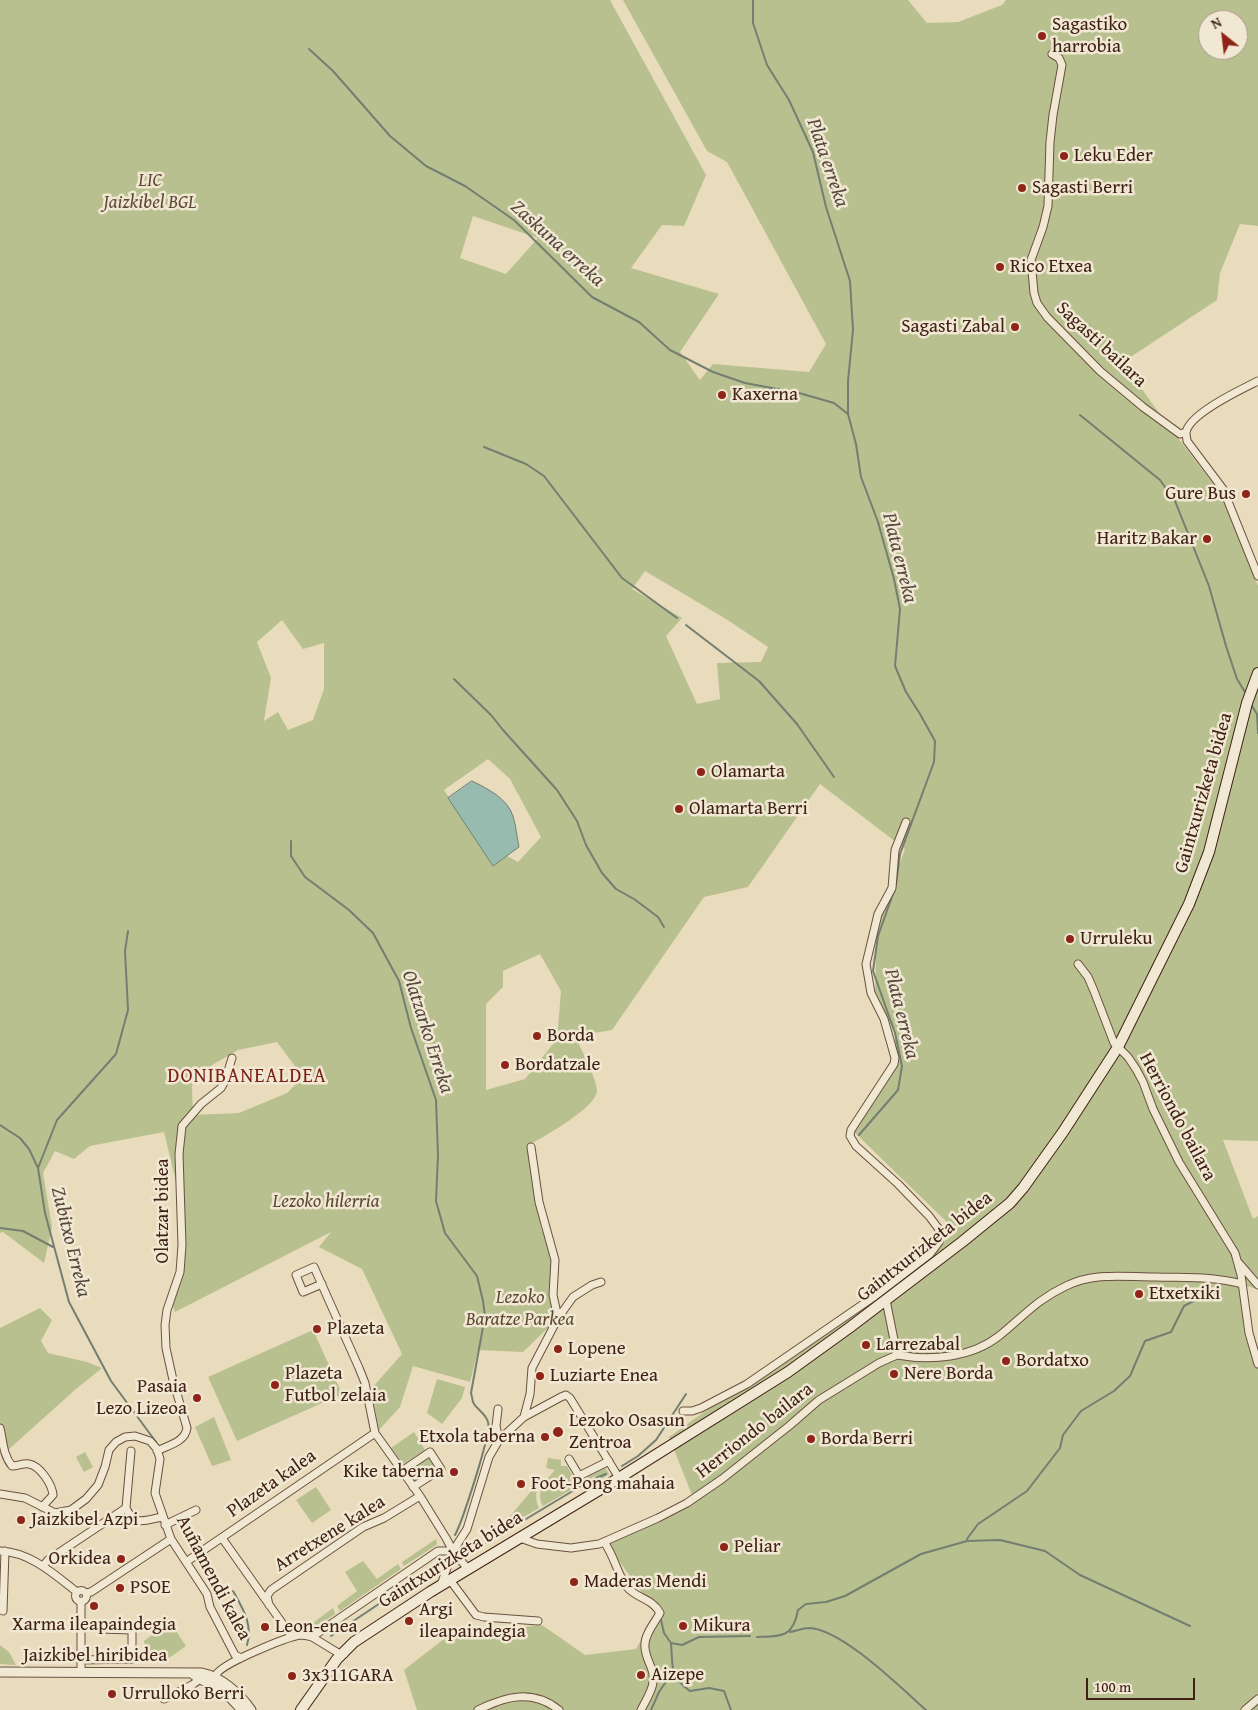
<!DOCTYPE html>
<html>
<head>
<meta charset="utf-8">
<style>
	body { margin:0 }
	#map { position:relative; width:1258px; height:1710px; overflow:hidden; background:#e9dcbc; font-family:"Gentium Book Plus",serif }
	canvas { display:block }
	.north { position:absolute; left:1198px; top:10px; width:50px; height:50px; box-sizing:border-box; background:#f1e8d3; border:1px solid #aa9887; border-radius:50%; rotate:331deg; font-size:14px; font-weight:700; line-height:20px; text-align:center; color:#402115 }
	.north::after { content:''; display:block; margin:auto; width:18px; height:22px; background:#8f2418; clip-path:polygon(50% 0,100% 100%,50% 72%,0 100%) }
	.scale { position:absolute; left:1086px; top:1678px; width:109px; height:22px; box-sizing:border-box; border:2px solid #402115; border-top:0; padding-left:6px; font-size:15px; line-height:18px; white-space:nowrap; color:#402115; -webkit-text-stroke:4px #f1e8d3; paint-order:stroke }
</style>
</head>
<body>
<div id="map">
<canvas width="1258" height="1710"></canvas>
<div class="north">N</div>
<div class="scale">100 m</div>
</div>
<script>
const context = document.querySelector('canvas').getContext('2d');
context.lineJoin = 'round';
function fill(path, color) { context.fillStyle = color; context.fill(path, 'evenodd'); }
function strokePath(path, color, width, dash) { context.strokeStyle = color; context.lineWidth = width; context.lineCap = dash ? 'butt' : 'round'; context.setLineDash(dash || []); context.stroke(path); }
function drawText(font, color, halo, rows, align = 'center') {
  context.font = font + ' "Gentium Book Plus",serif'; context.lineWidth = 5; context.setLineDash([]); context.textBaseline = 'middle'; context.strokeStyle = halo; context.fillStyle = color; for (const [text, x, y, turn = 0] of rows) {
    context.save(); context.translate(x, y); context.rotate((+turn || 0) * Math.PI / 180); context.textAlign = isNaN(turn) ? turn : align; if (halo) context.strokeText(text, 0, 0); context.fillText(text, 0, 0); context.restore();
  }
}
const green = new Path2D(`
	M0,0H610L706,175L684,226L662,225L631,268L719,294L680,352L700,380L713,364L809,372L826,344L727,162L707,151L623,0H908L927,23L958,22L1002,5L1006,0H1258V226L1240,224L1220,273L1217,300L1123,362L1156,409L1220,493L1258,586V1141L1223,1140L1253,1219L1258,1216V1289L1246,1286L1251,1343L1258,1358V1710H417L404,1670L449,1635L542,1625L585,1655L636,1649L656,1613L605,1541L694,1500L669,1437L957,1232L851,1129L895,1064V1033L875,992L877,928L905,849L820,784L748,887L704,897L612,1030L575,1036C581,1049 596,1077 597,1090C598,1107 543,1137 529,1145L542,1220L540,1223L542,1231L546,1233L552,1258V1295L555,1321L523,1352L478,1350L470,1382L413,1366L400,1407L379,1430L371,1389L402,1354L362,1269L319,1247L331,1232L175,1312L172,1304L178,1272L180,1198L164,1132L90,1146L74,1159L55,1151L43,1173L52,1227L44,1263L3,1232L0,1233ZM1208,20H1238V50H1208ZM473,216L538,238L506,274L460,258ZM645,571L726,619L768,647L761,662L717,663L720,699L697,704L666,636L682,618L632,589ZM282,620L303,649L324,643V689L313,720L288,730L278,712L264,721L271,678L257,642ZM488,759L510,779L541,837L518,862L507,856L493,866L444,790ZM540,954L561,991L557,1039L525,1079L486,1090V1004L503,987V971ZM277,1042L303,1077L287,1093L239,1113L193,1115L192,1086L212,1065L238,1050Z
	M40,1308L52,1320L41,1341L48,1353L87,1362L102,1368L76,1389L8,1450L0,1451V1328Z
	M313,1330L342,1394L237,1441L208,1377Z
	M437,1379L465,1387L462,1398L442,1424L427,1413Z
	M214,1417L231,1460L212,1466L195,1427Z
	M414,1432L425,1450L403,1464L391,1448Z
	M85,1452L93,1467L84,1472L76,1457Z
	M429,1454L439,1468L416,1485L406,1470Z
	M548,1458L561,1460V1466H567L576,1482L605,1467L609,1474L599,1481L595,1476L543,1506C535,1492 545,1481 555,1470L546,1468Z
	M542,1478L543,1479C536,1489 534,1497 539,1508L496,1533Z
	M316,1487L331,1510L312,1523L296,1500Z
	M436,1539L437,1544L435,1546L404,1566L402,1562Z
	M363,1561L377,1579L398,1564L401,1569L340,1611L337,1606L357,1591L345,1572Z
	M333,1608L335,1614L315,1627L305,1629Z
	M168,1619L186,1646L166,1660L148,1662L144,1641L156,1632L153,1629Z
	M0,1645L9,1652L16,1665L0,1664Z`);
const water = new Path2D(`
	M472,781C488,789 507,798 513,816C516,826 517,837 519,847L493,866L448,798Z`);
const stream = new Path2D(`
	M753,0V23L767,65L789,100L813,152L826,207L850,281L853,330L848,381V414L856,444L861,477L878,522L894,579L900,609L895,666L906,692L920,714L935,741L934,762L900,854L896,884
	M309,49L333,71L390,136L426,166L465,186L514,220L592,297L639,322L670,350L713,372L745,383L799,393L834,403L848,414
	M1080,415L1160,480L1175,501L1209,586L1226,646L1237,679L1245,692
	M484,447L526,464L544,476L622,578L677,618
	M686,625L759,681L797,724L834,777
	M454,679L491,715L503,730L557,790L577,821L586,845L602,873L616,889L634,899L658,917L664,927
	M1252,706L1257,714L1258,733
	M291,841V856L305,877L349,910L373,933L399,981L411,1028L436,1100L438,1155L436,1201L445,1233L477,1276L483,1301L485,1316L471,1393C472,1396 472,1401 474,1404C478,1410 486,1414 488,1422C492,1432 462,1522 455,1535
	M0,1125L20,1138L29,1149L38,1168L45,1213L69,1302L111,1381L156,1442
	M859,1135L898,1090L902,1066L895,1033L873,971L878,936L894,891
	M38,1168L57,1120L116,1054L128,1010L125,951L128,931
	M0,1228L23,1231L53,1247
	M622,1466L638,1456L656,1440L686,1394
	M967,1539L978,1524L1027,1491L1060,1448L1063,1435L1081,1411L1114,1391L1130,1376L1145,1341L1171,1332L1184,1306L1201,1297L1219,1295
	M486,1543L591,1480L606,1474
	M233,1591C243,1609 253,1624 247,1645
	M661,1620L664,1633L671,1643L682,1645L699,1637L750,1636
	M790,1632C796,1631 803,1628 809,1628C842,1629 901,1688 926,1710
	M331,1636L437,1565
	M757,1637C781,1636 793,1638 798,1610L806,1604L826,1602L845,1596L921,1554L967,1541L1000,1540L1045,1551L1080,1575L1190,1626
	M671,1643C673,1667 669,1676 690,1691L709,1688L724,1691L731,1710
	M651,1710L659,1692L672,1673`);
const minor = new Path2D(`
	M1052,54L1059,58L1062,65L1053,115L1050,142L1048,206L1043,227L1031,260L1034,293L1037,303L1047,317L1100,371L1143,407L1180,434L1186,432
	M1258,381C1242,389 1188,414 1186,433C1186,436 1187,438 1187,441L1223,489L1258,576
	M1078,964L1088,977L1094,991L1114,1043L1128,1057L1136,1069L1143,1082L1153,1109L1179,1162L1235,1253L1241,1275L1249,1333L1258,1364
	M531,1147L539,1202L555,1260L553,1295L558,1318
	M1238,1262L1258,1285
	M322,1284L303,1292L296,1275L314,1267L359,1368L365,1383L375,1433L420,1496L446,1538L453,1551L468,1569
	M886,1300L897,1355C931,1361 971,1358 999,1336C1023,1317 1036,1300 1066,1286C1095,1272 1124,1277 1155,1277C1185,1278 1213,1276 1242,1284
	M498,1409L496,1426L499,1440
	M683,1411H692L701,1408L747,1384L875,1296L930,1254L939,1242L940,1234L938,1228L929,1216L898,1184L856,1146L850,1136L851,1130L894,1064L895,1058L884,1019L871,993L866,964L878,914L892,888L895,850L906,822
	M524,1417L530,1394L532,1368L558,1318L573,1297L592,1285L601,1282
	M0,1428C3,1441 3,1455 12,1466C18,1466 23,1463 29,1464C40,1466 52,1484 53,1495L42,1507
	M131,1451L126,1508C135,1527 145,1520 162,1517
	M157,1451C169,1445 185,1442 187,1428L173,1380L166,1348L165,1325L167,1310L180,1272L182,1245L179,1154L182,1126L201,1104L221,1088L225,1081L232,1058
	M569,1459L578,1474L581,1475L609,1461
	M402,1471L430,1452L441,1469L413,1487
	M0,1494L25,1498L55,1513L71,1510L86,1499L98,1485L105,1467L109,1450L116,1442L125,1437L135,1436L150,1441L157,1449L160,1459L155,1493L171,1539L207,1594L210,1607L235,1655L241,1658
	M165,1525L196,1510
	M222,1538L292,1637
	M520,1538L537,1544L571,1548L599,1544L658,1518L687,1503L722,1479L789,1426L819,1400L879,1363L897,1355
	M604,1542C614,1555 618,1576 627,1587C637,1599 652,1598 660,1613C655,1622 645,1634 645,1644C644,1652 648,1660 651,1667C658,1683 648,1696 641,1710
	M0,1551C30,1552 54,1574 77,1592
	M186,1562L375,1433
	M448,1565L453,1551L467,1529L489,1457L499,1440L524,1417L561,1397L566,1395L570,1398L619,1478
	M43,1566L48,1560L126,1508
	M450,1580L476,1615L484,1617L538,1621
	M441,1585L448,1565L451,1562
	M75.5 1596a5.5 5.5 0 1 1 11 0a5.5 5.5 0 1 1-11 0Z
	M86,1593L91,1592L171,1539
	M269,1605L267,1596L271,1590L363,1527L384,1518L420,1496
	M3,1611L5,1551
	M312,1637L340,1654H344
	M81,1660L132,1659V1630L99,1629
	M81,1672V1601
	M217,1678L216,1675C220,1664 287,1637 300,1635C304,1635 308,1636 312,1637L438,1551H453
	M164,1699L192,1685L203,1677
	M478,1710C506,1696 533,1689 559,1710
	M1245,1710L1258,1699`);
const tertiary = new Path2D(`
	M0,1672L201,1673C221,1677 239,1693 251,1710
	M194,1675L227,1694L242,1710`);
const secondary = new Path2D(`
	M301,1710L337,1659L354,1642L430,1592L619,1478L788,1372L849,1328L962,1242L1010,1203L1023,1188L1063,1132L1118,1047L1189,904L1209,852L1247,703L1258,673`);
const markers = [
	[1042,36,5,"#8f2418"],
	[1064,156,5,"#8f2418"],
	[1022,188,5,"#8f2418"],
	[1000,267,5,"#8f2418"],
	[1015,327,5,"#8f2418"],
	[722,395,5,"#8f2418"],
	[1246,494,5,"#8f2418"],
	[1207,539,5,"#8f2418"],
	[701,772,5,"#8f2418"],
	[679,809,5,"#8f2418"],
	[1070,939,5,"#8f2418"],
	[537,1036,5,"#8f2418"],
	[505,1065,5,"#8f2418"],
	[1139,1294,5,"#8f2418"],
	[317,1329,5,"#8f2418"],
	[866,1345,5,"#8f2418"],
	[558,1349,5,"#8f2418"],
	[1006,1361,5,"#8f2418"],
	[894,1374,5,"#8f2418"],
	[540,1376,5,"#8f2418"],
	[275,1385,5,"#8f2418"],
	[197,1398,5,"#8f2418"],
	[558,1432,6,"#8f2418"],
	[545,1437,5,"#8f2418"],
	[811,1439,5,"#8f2418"],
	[454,1472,5,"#8f2418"],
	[521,1484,5,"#8f2418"],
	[21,1520,5,"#8f2418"],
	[724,1547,5,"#8f2418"],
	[121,1559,5,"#8f2418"],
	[574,1582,5,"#8f2418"],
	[120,1588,5,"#8f2418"],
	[94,1606,5,"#8f2418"],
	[409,1621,5,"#8f2418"],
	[683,1626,5,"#8f2418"],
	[265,1627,5,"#8f2418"],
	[641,1675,5,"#8f2418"],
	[292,1676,5,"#8f2418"],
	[112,1694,5,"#8f2418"]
];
const poiNames = [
	["Sagastiko",1052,25],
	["harrobia",1052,47],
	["Leku Eder",1074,156],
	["Sagasti Berri",1032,188],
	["Rico Etxea",1010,267],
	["Sagasti Zabal",1005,327,"right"],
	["Kaxerna",732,395],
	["Gure Bus",1236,494,"right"],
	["Haritz Bakar",1197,539,"right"],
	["Olamarta",711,772],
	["Olamarta Berri",689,809],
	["Urruleku",1080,939],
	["Borda",547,1036],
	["Bordatzale",515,1065],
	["Etxetxiki",1149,1294],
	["Plazeta",327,1329],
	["Larrezabal",876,1345],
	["Lopene",568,1349],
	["Bordatxo",1016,1361],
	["Plazeta",285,1374],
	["Futbol zelaia",285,1396],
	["Nere Borda",904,1374],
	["Luziarte Enea",550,1376],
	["Pasaia",187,1387,"right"],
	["Lezo Lizeoa",187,1409,"right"],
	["Lezoko Osasun",569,1421],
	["Zentroa",569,1443],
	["Etxola taberna",535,1437,"right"],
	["Borda Berri",821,1439],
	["Kike taberna",444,1472,"right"],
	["Foot-Pong mahaia",531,1484],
	["Jaizkibel Azpi",31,1520],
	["Peliar",734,1547],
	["Orkidea",111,1559,"right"],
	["Maderas Mendi",584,1582],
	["PSOE",130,1588],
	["Argi",419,1610],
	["ileapaindegia",419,1632],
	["Xarma ileapaindegia",94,1625,"center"],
	["Mikura",693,1626],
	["Leon-enea",275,1627],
	["Aizepe",651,1675],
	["3x311GARA",302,1676],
	["Urrulloko Berri",122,1694]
];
const parkNames = [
	["LIC",150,181],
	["Jaizkibel BGL",150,203],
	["Lezoko hilerria",326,1202],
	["Lezoko",520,1298],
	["Baratze Parkea",520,1320]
];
const streetNames = [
	["Sagasti bailara",1101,345,43],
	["Gaintxurizketa bidea",1204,793,-74],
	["Herriondo bailara",1177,1117,62],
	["Olatzar bidea",163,1211,-90],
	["Gaintxurizketa bidea",925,1247,-38],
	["Herriondo bailara",755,1431,-38],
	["Plazeta kalea",272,1484,-35],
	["Arretxene kalea",330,1534,-32],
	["Gaintxurizketa bidea",451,1560,-32],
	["Auñamendi kalea",213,1578,62],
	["Jaizkibel hiribidea",95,1656]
];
const waterNames = [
	["Plata erreka",827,163,71],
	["Zaskuna erreka",557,244,42],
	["Plata erreka",899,558,76],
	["Plata erreka",901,1014,76],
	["Olatzarko Erreka",427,1032,72],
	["Zubitxo Erreka",70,1242,76]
];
const neighbourhoodNames = [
	["DONIBANEALDEA",247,1077]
];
fill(green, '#b8c08f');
fill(water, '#97bcaf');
strokePath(water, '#747e71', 1);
strokePath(stream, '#747e71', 2);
strokePath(minor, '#6a503f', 9);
strokePath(tertiary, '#6a503f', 11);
strokePath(secondary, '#402115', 12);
strokePath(minor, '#f1e8d3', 7);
strokePath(tertiary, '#f1e8d3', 9);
strokePath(secondary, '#f1e8d3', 10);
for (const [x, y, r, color] of markers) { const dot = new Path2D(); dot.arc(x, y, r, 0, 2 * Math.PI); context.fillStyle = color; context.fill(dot); strokePath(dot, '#f1e8d3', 2); }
drawText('19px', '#402115', '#f1e8d3', poiNames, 'left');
drawText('italic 19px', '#5e4934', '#f1e8d3', parkNames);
drawText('19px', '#402115', '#f1e8d3', streetNames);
drawText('italic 20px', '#56483c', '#f1e8d3', waterNames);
context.letterSpacing = '1px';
drawText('20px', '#7a1f14', '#f1e8d3', neighbourhoodNames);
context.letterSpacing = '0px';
</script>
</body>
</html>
